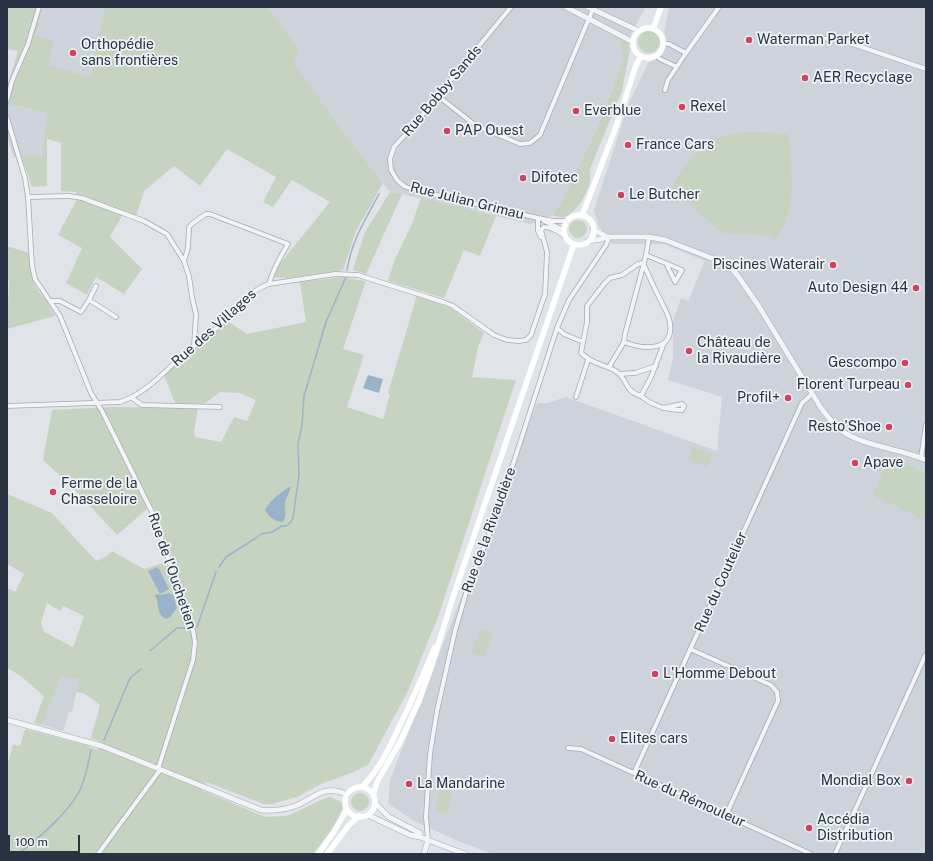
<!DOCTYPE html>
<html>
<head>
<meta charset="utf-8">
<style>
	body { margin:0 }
	#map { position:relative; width:933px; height:861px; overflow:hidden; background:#e0e4e9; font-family:"Public Sans",sans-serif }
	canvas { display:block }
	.frame { position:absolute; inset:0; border:8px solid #283241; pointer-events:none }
	.scale { position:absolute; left:8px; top:835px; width:72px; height:18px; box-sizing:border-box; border:2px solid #283241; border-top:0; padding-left:5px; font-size:12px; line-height:14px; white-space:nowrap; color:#283241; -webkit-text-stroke:3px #eff3f7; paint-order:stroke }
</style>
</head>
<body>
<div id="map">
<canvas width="933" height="861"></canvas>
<div class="frame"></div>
<div class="scale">100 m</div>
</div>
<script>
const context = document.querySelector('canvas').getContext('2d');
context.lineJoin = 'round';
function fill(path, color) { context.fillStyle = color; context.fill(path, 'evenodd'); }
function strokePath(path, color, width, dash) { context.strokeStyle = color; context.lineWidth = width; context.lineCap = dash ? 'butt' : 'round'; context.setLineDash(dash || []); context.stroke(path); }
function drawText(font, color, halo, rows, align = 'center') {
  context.font = font + ' "Public Sans",sans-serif'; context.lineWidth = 3.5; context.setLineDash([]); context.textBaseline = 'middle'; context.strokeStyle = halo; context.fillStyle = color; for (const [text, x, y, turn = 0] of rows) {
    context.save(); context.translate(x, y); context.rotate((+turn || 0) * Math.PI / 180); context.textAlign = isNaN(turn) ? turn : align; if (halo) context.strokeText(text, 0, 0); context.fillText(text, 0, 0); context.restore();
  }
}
const built = new Path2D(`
	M43,7H105L90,77L48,66L36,36Z
	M268,7H646L632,32L628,42L619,38L623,58L612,90L595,132L560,205L552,215L530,224L389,191L336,122L293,63L299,49Z
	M669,7H926V854H493L458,841L412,820L388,803L390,780L537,403H547L566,397L717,451L722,397L668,380L673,357V321L681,298L688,301L705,261L664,244H612L598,225L594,210L628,105L648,63L660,57L664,52L667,40L664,31Z
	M13,105L47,113L42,157L21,155L14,158L7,137V107Z
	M62,675L79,680L72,712H69L63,731L42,725Z`);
const green = new Path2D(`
	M7,7H43L36,35L54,40L48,65L90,77L105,7H268L299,49L294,63L336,122L383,183L356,231L343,270L289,278L273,277L277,267L330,202L292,180L273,207L263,202L276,177L227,149L200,186L174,166L144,191L136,216L124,212L110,237L142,269L124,294L96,277L87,295L66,283L82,248L58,235L77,199L76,192L61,191V143L47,139V186L32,187L21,155L42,156L47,113L14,105L7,107V87L18,51L7,49Z
	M638 42a11 11 0 1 1 22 0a11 11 0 1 1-22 0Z
	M619,38L628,42L630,49L622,91L590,169C590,173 591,178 590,182C587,193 575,218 561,217C558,217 555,216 552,215L560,205L595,132L612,90L623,58Z
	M739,132H765L789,134C790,159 795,191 788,215C785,224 780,232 776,240L773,236L722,233L677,193H672C671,178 699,146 712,140C720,137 730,135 739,132Z
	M390,192L402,194L366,274L353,270L364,234Z
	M421,198L496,216L480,256L464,250L444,298L388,281L395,259L412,224Z
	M569 229a9 9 0 1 1 18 0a9 9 0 1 1-18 0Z
	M7,246L29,253L33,280L38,291L47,301L55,316L7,329L9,280H7Z
	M342,277L366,281L343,349L364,355L347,407L383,419L390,394L388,393L417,295L452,309L484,333L478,347L472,377L516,380L438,617L407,693L368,765L354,772L321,784L297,797L272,804H264L206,782L202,790L265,817L287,816L321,800L330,797L343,803C343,819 323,841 313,854H7V766L13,745L20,746L25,729L86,745L97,750L101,742L91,738L100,705L85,694L76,692L79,680L62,676L42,725L34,723L44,696L21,676L7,668V588L15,592L24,574L7,564V494L52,513L96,561L107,556L112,551L144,569L163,563L174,562L153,506L147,509L117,535L71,486L43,460L52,410L112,407L198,408L194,431L195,437L221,442L234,417L247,421L256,400L239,393L220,392L204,404L175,403L164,375L227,321L247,334L306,322L300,282ZM47,603L60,611L63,606L84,616L73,647L44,632L41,623Z
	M693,447L713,454L707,467L688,459Z
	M890,456L926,473V521L872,495Z
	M481,629L493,634L483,658L471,653Z
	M439,788L452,791L448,813L435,811Z
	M351 802a9 9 0 1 1 18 0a9 9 0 1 1-18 0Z`);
const water = new Path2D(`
	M368,375L383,379L379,393L363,388Z
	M291,486C290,491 287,497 285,502C284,509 288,517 282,522C274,521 269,517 265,510C270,500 282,491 291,486Z
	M158,567L169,589L160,594L148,571Z
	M169,593L173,595L177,608L170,617L166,619C158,616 158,606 157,599L155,597L156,594L161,595Z`);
const stream = new Path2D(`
	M347,270C352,240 365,220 379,194
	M219,567L226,557L256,538L261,534L272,532L282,526H286L290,523L293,518L299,475L298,444L302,425L304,396L326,322L346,277
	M197,627L216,572
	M150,651L177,628H189
	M104,740L130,678L141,669
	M18,854C38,839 67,814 79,792C86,779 88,764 91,750`);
const minor = new Path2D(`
	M511,7L413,126L394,147L390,159L391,170L397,180L404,186L414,190L538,218L554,221H567
	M810,40L835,38L926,69
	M663,43L669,44L686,53
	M656,56L660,59L677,67
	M665,90L668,80L686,53L719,7
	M438,96L475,125L520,144L530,143L540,135L593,9
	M7,100L12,81L28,44L39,7
	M7,118L25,178L28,197L32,265L35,279L60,316L91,393L102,411L151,510L192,625L195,642L193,660L158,769
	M28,197L69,196L82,198L144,221L167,234L184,261L189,276L192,297L196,314L194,346
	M538,218V231L541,237
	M544,221L564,230
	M649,237L646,255L682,270L675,282L666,263
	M184,261L188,248L189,227L193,223L206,214H210L288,244C280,257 273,269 269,284
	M89,300L96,286
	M51,301H60L81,312L89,300L116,317
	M557,328L564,334L583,342L581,353C593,365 605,364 617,372C629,381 623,390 641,396L651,377L664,343
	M583,342L587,322V306L604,284L610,278L622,275L638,264L643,263C649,276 655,290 662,303C665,309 669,316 670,323C674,353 642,349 624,342
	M609,367L624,342L625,334L646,255
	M619,374L635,373L656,366
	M641,396C653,406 666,410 682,410L684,406L682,404L663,408
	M576,397L588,360
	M132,398L142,405L220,407
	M7,406L120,402C147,393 166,370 186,352C197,343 209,335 220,325C235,310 248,291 269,284L335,274L358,275L443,302L453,306L494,335L507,340L519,341L526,340L531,335L545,294L547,252L541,230L544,227C552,227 559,232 566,237
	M921,458L926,425
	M690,649L771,685L777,692L778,701L726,815
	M568,748L581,749L811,854
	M634,773L802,403L812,394
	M428,840L426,817L430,754L437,711L455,631L466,593L497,514L557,328L569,300L606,245L608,240L607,237
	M98,854L160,770
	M835,854L926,654`);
const tertiary = new Path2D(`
	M566,7L633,42
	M588,7L639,31
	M593,229L607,237H649L665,240L724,263L731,268L738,276L758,305L821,408C827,416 834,425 842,431C863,446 901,449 926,460
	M588,241L602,239L607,237
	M7,720L102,746L261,810C273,811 284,810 295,806C315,798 325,783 347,795
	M375,803L389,817L420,833V837
	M368,815L410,835L420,837L465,854
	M424,854L428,840`);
const secondary = new Path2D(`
	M633 43a15 15 0 1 1 30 0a15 15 0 1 1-30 0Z
	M653,29L661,7
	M564 230a15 15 0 1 1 30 0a15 15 0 1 1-30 0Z
	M582,216L617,124L636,65L641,56
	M362,787C379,770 390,747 400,725C413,699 424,673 435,647
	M345 802a15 15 0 1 1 30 0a15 15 0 1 1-30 0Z
	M373,795L377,782L401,740L419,701L430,671L453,597L574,244
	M318,854L333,833L347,809
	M327,854L349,825L359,816`);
const markers = [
	[749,40,4,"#d1425e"],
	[73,53,4,"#d1425e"],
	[805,78,4,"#d1425e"],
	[682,107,4,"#d1425e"],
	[576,111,4,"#d1425e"],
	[447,131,4,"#d1425e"],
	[628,145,4,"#d1425e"],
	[523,178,4,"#d1425e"],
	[621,195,4,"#d1425e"],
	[833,265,4,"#d1425e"],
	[916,288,4,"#d1425e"],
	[689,351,4,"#d1425e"],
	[905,363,4,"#d1425e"],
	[908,385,4,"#d1425e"],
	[788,398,4,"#d1425e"],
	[889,427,4,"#d1425e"],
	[855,463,4,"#d1425e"],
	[53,492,4,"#d1425e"],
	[655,674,4,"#d1425e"],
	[612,739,4,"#d1425e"],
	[909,781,4,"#d1425e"],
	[409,784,4,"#d1425e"],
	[809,828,4,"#d1425e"]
];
const poiNames = [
	["Waterman Parket",757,40],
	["Orthopédie",81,45],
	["sans frontières",81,61],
	["AER Recyclage",813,78],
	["Rexel",690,107],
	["Everblue",584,111],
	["PAP Ouest",455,131],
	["France Cars",636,145],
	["Difotec",531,178],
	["Le Butcher",629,195],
	["Piscines Waterair",825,265,"right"],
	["Auto Design 44",908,288,"right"],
	["Château de",697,343],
	["la Rivaudière",697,359],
	["Gescompo",897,363,"right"],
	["Florent Turpeau",900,385,"right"],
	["Profil+",780,398,"right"],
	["Resto'Shoe",881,427,"right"],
	["Apave",863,463],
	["Ferme de la",61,484],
	["Chasseloire",61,500],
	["L'Homme Debout",663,674],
	["Elites cars",620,739],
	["Mondial Box",901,781,"right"],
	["La Mandarine",417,784],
	["Accédia",817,820],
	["Distribution",817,836]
];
const streetNames = [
	["Rue Bobby Sands",442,91,-50],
	["Rue Julian Grimau",467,201,14],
	["Rue des Villages",214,328,-42],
	["Rue de la Rivaudière",489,530,-70],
	["Rue de l'Ouchetien",172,571,71],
	["Rue du Coutelier",721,582,-66],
	["Rue du Rémouleur",690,799,24]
];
fill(built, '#ced3db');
fill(green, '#c6d3c1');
fill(water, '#9ab3ca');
strokePath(stream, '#9ab3ca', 1.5);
strokePath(minor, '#a5abb3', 5.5);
strokePath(tertiary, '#a5abb3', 6);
strokePath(minor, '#f3f4f7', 4);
strokePath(tertiary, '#f3f4f7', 5);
strokePath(secondary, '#fff', 5.5);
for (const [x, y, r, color] of markers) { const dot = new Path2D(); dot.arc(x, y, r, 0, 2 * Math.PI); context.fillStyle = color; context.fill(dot); strokePath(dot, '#eff3f7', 1.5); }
drawText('14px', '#283241', '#eff3f7', poiNames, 'left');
drawText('14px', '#283241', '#eff3f7', streetNames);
</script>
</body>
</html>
